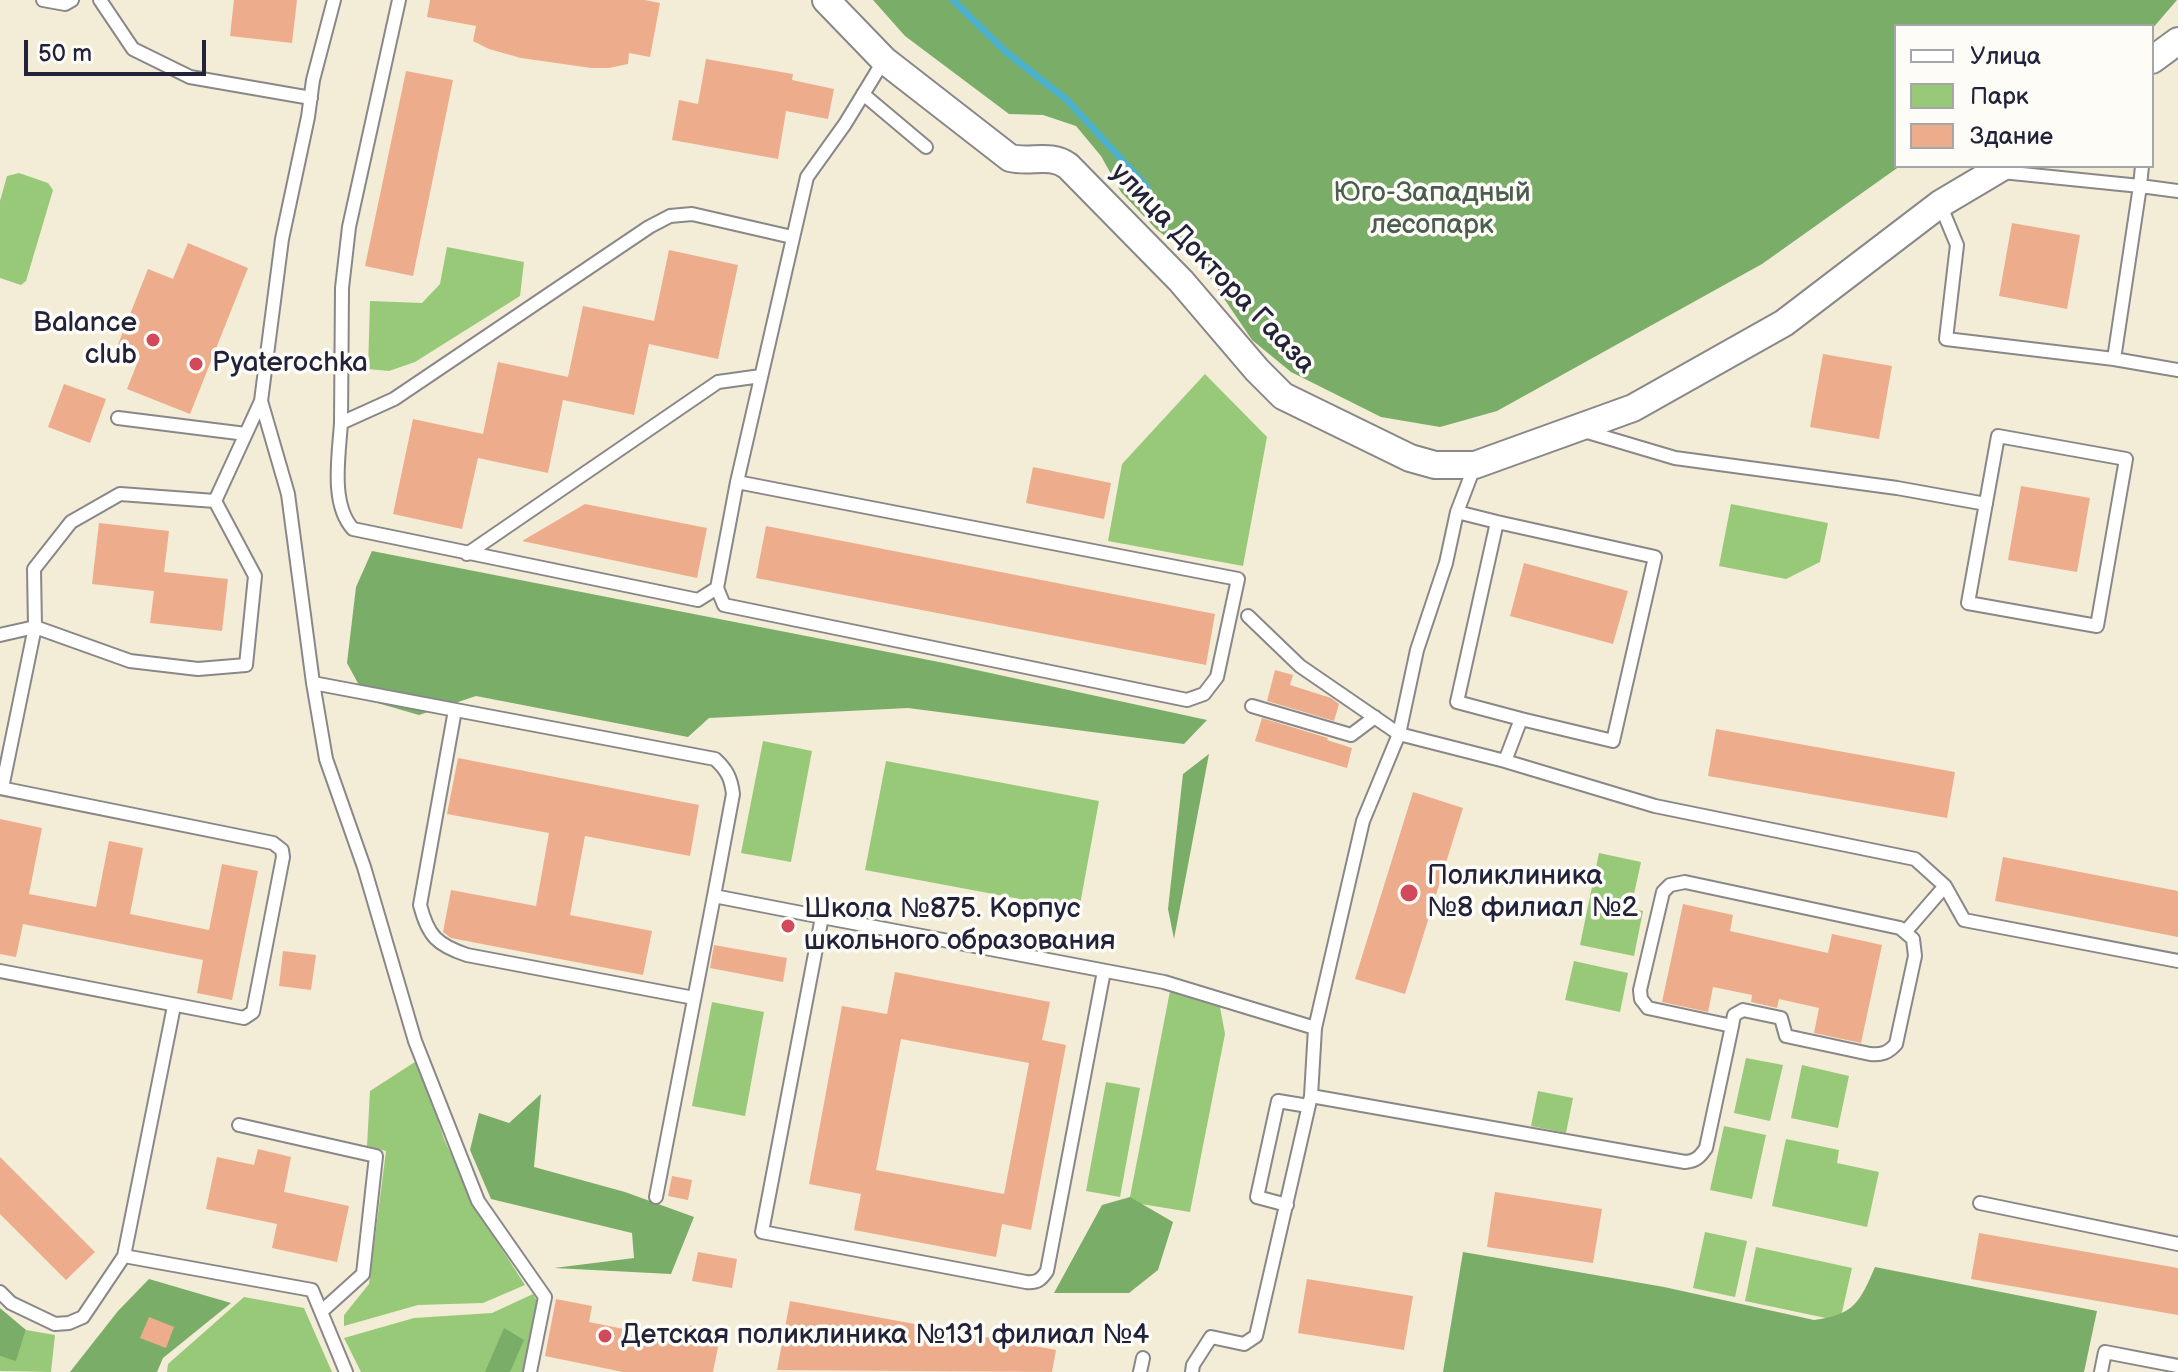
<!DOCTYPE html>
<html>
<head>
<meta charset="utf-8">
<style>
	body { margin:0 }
	#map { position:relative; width:2178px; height:1372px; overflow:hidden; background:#f3ecd7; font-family:"Balsamiq Sans",sans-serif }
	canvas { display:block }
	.legend { position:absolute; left:1894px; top:24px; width:260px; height:144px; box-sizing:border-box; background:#fdfcf7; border:2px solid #a5a5ac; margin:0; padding:10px 14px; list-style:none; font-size:24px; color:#22223b }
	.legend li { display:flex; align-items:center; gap:16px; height:40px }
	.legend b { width:40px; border:2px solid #a5a5ac }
	.scale { position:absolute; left:24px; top:40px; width:182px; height:36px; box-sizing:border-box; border:4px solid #22223b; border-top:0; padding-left:10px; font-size:24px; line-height:28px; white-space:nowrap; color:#22223b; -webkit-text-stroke:6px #fdfcf7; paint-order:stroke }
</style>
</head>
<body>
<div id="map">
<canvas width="2178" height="1372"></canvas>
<ul class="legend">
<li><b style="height:10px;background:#fff"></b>Улица</li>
<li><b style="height:22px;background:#98c978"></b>Парк</li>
<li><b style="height:22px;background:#edad8d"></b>Здание</li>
</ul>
<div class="scale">50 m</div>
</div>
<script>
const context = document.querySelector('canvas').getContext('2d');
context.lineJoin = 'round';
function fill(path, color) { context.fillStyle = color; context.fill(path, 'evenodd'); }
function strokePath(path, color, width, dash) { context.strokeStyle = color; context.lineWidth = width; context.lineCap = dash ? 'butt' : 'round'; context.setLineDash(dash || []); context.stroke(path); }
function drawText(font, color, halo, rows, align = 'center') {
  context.font = font + ' "Balsamiq Sans",sans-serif'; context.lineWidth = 7; context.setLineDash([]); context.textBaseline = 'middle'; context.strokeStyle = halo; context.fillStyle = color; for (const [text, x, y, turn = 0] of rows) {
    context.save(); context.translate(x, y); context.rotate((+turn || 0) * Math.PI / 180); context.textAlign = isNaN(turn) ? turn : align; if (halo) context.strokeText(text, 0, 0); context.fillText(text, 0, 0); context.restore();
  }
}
const green = new Path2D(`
	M19,173L48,183L53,190L26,281L21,285L0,278V201L7,176Z
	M447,247L524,262L520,296L415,362L389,371L368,369L370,301L422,303L440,284Z
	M1205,374L1267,437L1243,566L1108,541L1122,464Z
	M1731,504L1828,523L1820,562L1786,579L1719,566Z
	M763,741L812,751L791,862L741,853Z
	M886,761L1099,801L1079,910L865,870Z
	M1599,853L1641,862L1631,908L1643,911L1634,956L1580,945Z
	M1574,961L1628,973L1620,1012L1565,1000Z
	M1170,991L1220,1007L1225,1034L1190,1212L1129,1202Z
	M712,1002L764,1012L745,1116L692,1106Z
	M1746,1058L1783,1065L1770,1121L1734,1113Z
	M418,1060L444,1139L481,1217L525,1285L483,1303L418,1305L344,1326V1315L369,1284L386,1151L367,1146L370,1091Z
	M1802,1065L1849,1076L1838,1128L1791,1118Z
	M1106,1082L1140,1088L1120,1197L1086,1191Z
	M1538,1091L1573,1098L1566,1133L1531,1126Z
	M1724,1126L1766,1135L1752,1199L1710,1190Z
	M1786,1139L1839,1150L1837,1163L1879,1172L1867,1227L1772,1206Z
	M1705,1232L1747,1241L1735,1297L1693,1288Z
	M1756,1247L1852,1268L1840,1321L1745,1301Z
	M533,1294L539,1304L524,1372H361L344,1338L414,1318L492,1313Z
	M244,1297L304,1308L332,1372H167L168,1364Z
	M26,1330L55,1335L51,1372L0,1371V1356L16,1360Z`);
const forest = new Path2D(`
	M873,0H2177L2152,29V26H1896V166H1900L1762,264L1497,411L1440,427L1381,417L1291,372L1252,340L1200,263L1156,229L1121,192L1101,156L1076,126L1043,115L1009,114L905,36Z
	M372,551L944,663L1207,720L1184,744L908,708L709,718L688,737L476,696L419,715L367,700L347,663L356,587Z
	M1209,754L1174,939L1168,909L1183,774Z
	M541,1094L534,1167L625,1192L694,1217L671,1274L554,1268L634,1258L632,1233L491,1199L470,1150L479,1113L509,1123Z
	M1130,1197L1173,1222L1158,1270L1129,1293H1054L1102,1205Z
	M1463,1252L1664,1287L1814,1320C1854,1315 1860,1302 1875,1267L2097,1311L2084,1372H1443Z
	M149,1279L231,1303L163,1358L157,1372H70L118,1311Z
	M0,1308L26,1330L16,1361L0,1356Z
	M504,1328L524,1340L510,1372H485Z`);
const stream = new Path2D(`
	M953,0L1005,51L1067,100L1147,187`);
const building = new Path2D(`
	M234,0H297L292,43L230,36Z
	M430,0H645L660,3L650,57L629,53L628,64L609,68H591L521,58L489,49L473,41L476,26L427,17Z
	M706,59L793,74L792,80L834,89L828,119L786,111L778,159L672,140L679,100L698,104Z
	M406,71L453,80L413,276L365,266Z
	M2012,223L2080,235L2067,309L1999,296Z
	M188,243L248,268L190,414L127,389L140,356L117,347L148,269L173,279Z
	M669,250L738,265L718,359L649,344L634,415L563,400L548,473L478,458L462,529L393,514L413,419L483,434L498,362L568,377L583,306L654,321Z
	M1823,354L1892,366L1879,439L1810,427Z
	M64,384L106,399L90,443L48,427Z
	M1033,467L1111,483L1104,519L1026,503Z
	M2021,486L2090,498L2077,572L2008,560Z
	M585,504L707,528L697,578L522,541Z
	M99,523L169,531L164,572L228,579L222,631L150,623L154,591L92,584Z
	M766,526L1215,614L1206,665L756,578Z
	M1524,563L1628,591L1613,644L1510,616Z
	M1275,670L1293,675L1290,685L1331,698L1339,704L1334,721L1267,701Z
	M1262,718L1328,738L1327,740L1352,748L1347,768L1255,741Z
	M1716,729L1955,772L1947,818L1708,776Z
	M458,758L699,805L690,856L585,836L570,915L652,931L643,975L451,938L443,932L451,890L536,906L549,833L447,814Z
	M1413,792L1463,808L1405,994L1355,979Z
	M0,819L42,828L29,894L96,907L109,841L143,848L130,914L209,930L222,864L258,871L232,1000L197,993L203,960L117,943L23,924L16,957L0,954Z
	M2003,857L2178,891V937L1995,901Z
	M1683,904L1733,915L1730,931L1828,953L1832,934L1882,945L1861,1043L1814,1033L1819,1008L1779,999L1777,1008L1751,1002L1752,995L1713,987L1708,1012L1662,1002Z
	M714,945L787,958L783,982L710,968Z
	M283,951L316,955L311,990L279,986Z
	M895,972L1050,1002L1042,1040L1066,1045L1031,1230L1002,1224L996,1257L854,1230L861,1194L809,1184L842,1006L887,1014ZM901,1039L1029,1063L1004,1194L876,1170Z
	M258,1149L291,1157L284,1192L349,1206L337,1262L272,1248L277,1224L206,1209L217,1157L254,1165Z
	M0,1157L95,1252L66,1280L0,1214Z
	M672,1176L692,1180L688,1200L668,1196Z
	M1495,1192L1602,1209L1593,1263L1487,1247Z
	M1979,1233L2178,1268V1315L1971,1279Z
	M698,1252L737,1259L732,1288L692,1281Z
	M1307,1279L1413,1296L1404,1350L1298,1333Z
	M556,1299L592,1306L589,1322L684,1341L687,1325L721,1332L713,1372H623L545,1356Z
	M790,1301L1056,1350L1052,1372L777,1370Z
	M149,1317L174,1327L166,1348L140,1338Z`);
const service = new Path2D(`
	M43,0L65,4L72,0
	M100,0L133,49L190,77L311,98
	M863,94L926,147
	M2142,166L2140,186L2178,191
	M1940,204L1957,245L1946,339L2114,359L2140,186L2002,172
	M2114,359L2178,370
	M261,401L288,494L313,683L326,759L364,867L415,1041L478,1201L545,1297L530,1372
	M118,418L246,434
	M341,423L342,288L349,227L399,0
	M1584,431L1675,458L1897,488L1986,504
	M1998,436L2126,459L2097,626L1968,603Z
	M1475,465L1457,512L1446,563L1417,650L1399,734L1505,761L1655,806L1915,859L1945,886L1964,920L2178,961
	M737,482L1238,579L1217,677L1204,694L1187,700L724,605L717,588L737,482L807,177L845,124L884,60
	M1457,512L1497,522
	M467,554L718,382L761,376
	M717,588L698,600L353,529C330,504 339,455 341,423L394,399L649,227L670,216L692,214L792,237
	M0,635L35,627L130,661L198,669L246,665L255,576L215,501L261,401L282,239L308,117L313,80L334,0
	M313,683L715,759C727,770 731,778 733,794L714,896L822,917L762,1232L1026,1282C1037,1283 1041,1280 1047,1271L1104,971
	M1252,706L1351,735L1375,717
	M455,710L420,905C428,936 437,945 467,955L694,998
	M1505,761L1521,719L1457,702L1497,522L1655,557L1613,741L1521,719
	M0,788L273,843L282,850L283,857L253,1012L244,1018L0,971
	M2,788L35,627L34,569L71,522L120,494L215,501
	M822,917L1164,982L1315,1028
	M1906,931L1945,886
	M1311,1096L1685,1162C1696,1161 1700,1157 1706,1148L1732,1026L1648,1008L1641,999L1640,990L1663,892L1670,885L1685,882L1900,928L1913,939L1915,956L1896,1044C1888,1053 1882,1055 1870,1054L1786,1036L1781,1018L1743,1010L1734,1015L1732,1026
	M239,1125L376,1156L363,1274L322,1311
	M656,1197L714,896
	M1980,1203L2178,1244
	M1287,1205L1257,1197L1278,1101L1308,1106
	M124,1256L174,1006
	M0,1292L11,1303L55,1324L69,1323L83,1317L124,1256L312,1290L346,1372
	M1140,1372L1143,1358
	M1192,1372L1193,1365L1211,1337L1244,1344L1256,1336L1311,1096L1315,1028L1363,821L1399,734L1300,666L1248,616
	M2101,1372L2105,1352L2178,1366`);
const minor = new Path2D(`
	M826,0L884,60L1010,158C1031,163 1050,153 1068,166L1181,281L1257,370L1283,396L1410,458L1435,465H1475L1633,408L1784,323L1940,204L2004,166
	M2152,60L2178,41`);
const markers = [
	[153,340,8,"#d1495b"],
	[196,364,8,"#d1495b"],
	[1409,893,10,"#d1495b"],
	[788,926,8,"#d1495b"],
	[605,1336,8,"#d1495b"]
];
const parkNames = [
	["Юго-Западный",1432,194],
	["лесопарк",1432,226]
];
const streetNames = [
	["улица Доктора Гааза",1212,269,46]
];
const poiNames = [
	["Balance",137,324,"right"],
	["club",137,356,"right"],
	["Pyaterochka",212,364],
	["Поликлиника",1427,877],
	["№8 филиал №2",1427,909],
	["Школа №875. Корпус",804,910],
	["школьного образования",804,942],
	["Детская поликлиника №131 филиал №4",621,1336]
];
fill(green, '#98c978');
fill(forest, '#7aad68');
strokePath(stream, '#4cb2cb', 7);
fill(building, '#edad8d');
strokePath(service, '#8a8789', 16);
strokePath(minor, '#8a8789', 30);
strokePath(service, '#fff', 12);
strokePath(minor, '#fff', 26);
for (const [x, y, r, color] of markers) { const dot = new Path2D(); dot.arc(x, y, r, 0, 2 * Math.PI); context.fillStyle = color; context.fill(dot); strokePath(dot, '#fdfcf7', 3); }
drawText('28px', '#4b5c50', '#fdfcf7', parkNames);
drawText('28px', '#22223b', '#fdfcf7', streetNames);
drawText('28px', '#22223b', '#fdfcf7', poiNames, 'left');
</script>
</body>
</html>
